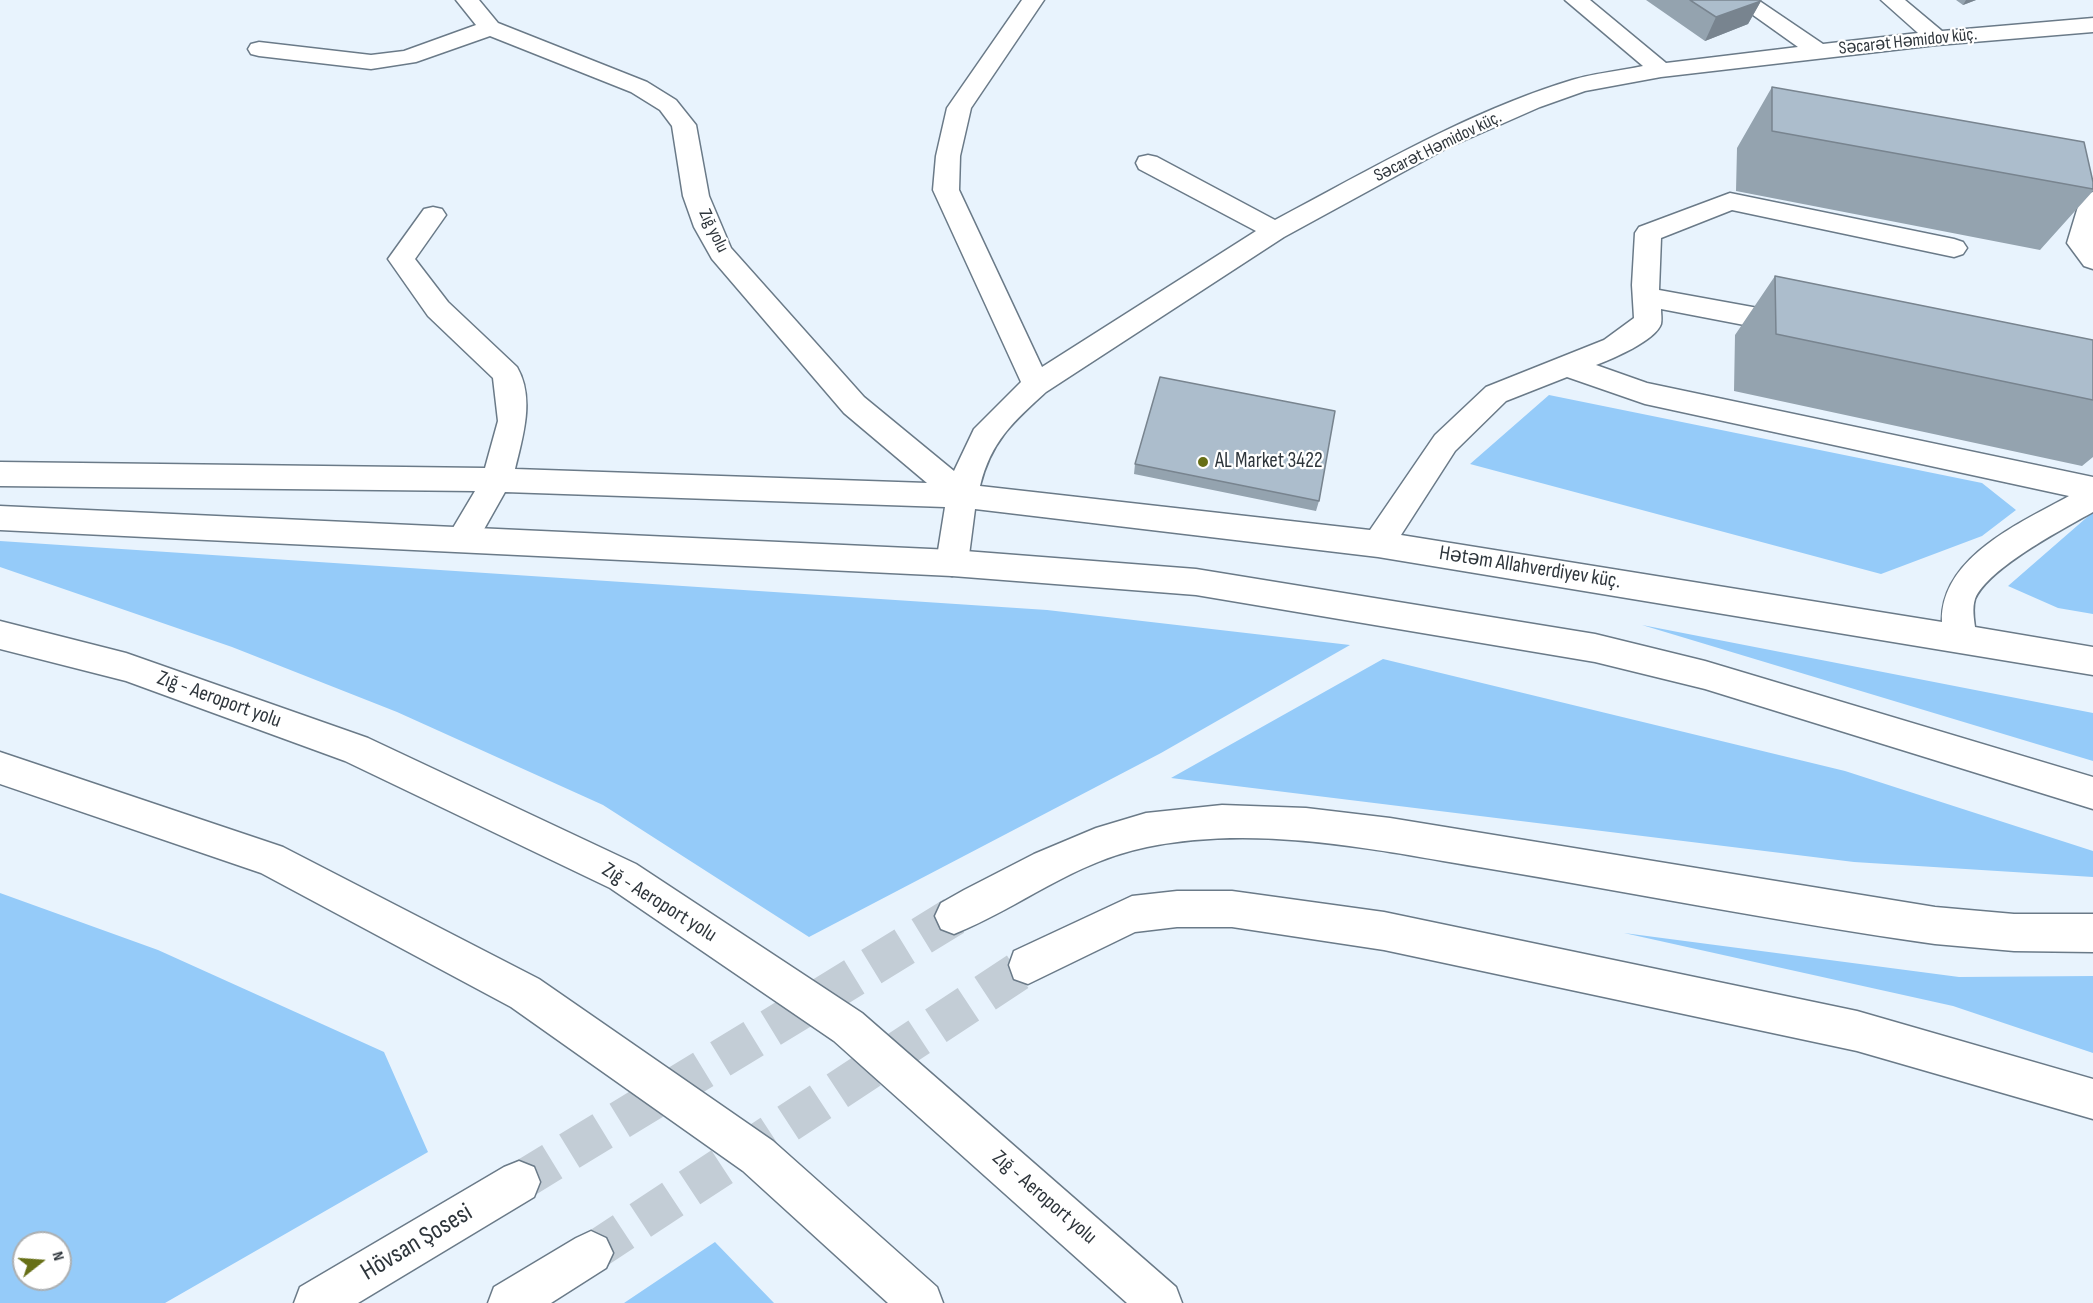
<!DOCTYPE html>
<html>
<head>
<meta charset="utf-8">
<style>
	body { margin:0 }
	#map { position:relative; width:2093px; height:1303px; overflow:hidden; background:#e8f3fd; font-family:"Sofia Sans Condensed",sans-serif }
	canvas { display:block }
	.north { position:absolute; left:12px; top:1231px; width:60px; height:60px; box-sizing:border-box; background:#fff; border:2px solid #acafb1; border-radius:50%; rotate:73deg; font-size:16px; font-weight:700; line-height:24px; text-align:center; color:#2f363c }
	.north::after { content:''; display:block; margin:auto; width:21px; height:27px; background:#676f16; clip-path:polygon(50% 0,100% 100%,50% 72%,0 100%) }
</style>
</head>
<body>
<div id="map">
<canvas width="2093" height="1303"></canvas>
<div class="north">N</div>
</div>
<script>
const context = document.querySelector('canvas').getContext('2d');
context.lineJoin = 'round';
function fill(path, color) { context.fillStyle = color; context.fill(path, 'evenodd'); }
function strokePath(path, color, width, dash) { context.strokeStyle = color; context.lineWidth = width; context.lineCap = dash ? 'butt' : 'round'; context.setLineDash(dash || []); context.stroke(path); }
function drawText(font, color, halo, rows, align = 'center') {
  context.font = font + ' "Sofia Sans Condensed",sans-serif'; context.lineWidth = 4.5; context.setLineDash([]); context.textBaseline = 'middle'; context.strokeStyle = halo; context.fillStyle = color; for (const [text, x, y, turn = 0] of rows) {
    context.save(); context.translate(x, y); context.rotate((+turn || 0) * Math.PI / 180); context.textAlign = isNaN(turn) ? turn : align; if (halo) context.strokeText(text, 0, 0); context.fillText(text, 0, 0); context.restore();
  }
}
const green = new Path2D(`
	M1549,395L1982,483L2016,510L1982,536L1881,574L1470,464Z
	M2093,512V614L2058,608L2008,586Z
	M0,541L1047,610L1350,645L1161,753L809,937L603,805L397,712L232,647L0,567Z
	M1642,625L2093,713V761Z
	M1383,659L1845,771L2093,851V877L1854,862L1171,778Z
	M0,893L158,950L384,1052L428,1152L165,1303H0ZM24,1243H60V1279H24Z
	M1624,933L1959,977L2093,976V1053L1953,1006Z
	M715,1242L774,1303H624Z`);
const majorTunnel = new Path2D(`
	M519,1182L954,916
	M591,1253L1028,965`);
const minor = new Path2D(`
	M456,0H479L498,23L647,82L676,100L696,125L709,196L731,248L864,397L954,471L974,429L1021,382L933,190L936,156L947,108L1022,0H1044L971,108L960,156L959,190L1042,367L1256,231L1139,169L1136,163L1139,157L1148,155L1157,157L1275,220C1371,169 1467,112 1572,80C1595,73 1620,71 1643,66L1565,0H1590L1666,63L1798,47L1732,0H1758L1823,44L1918,33L1881,0H1905L1942,31L2093,18V32L1937,45L1661,77L1585,91L1540,107L1447,148L1284,237L1046,392C1013,422 991,441 980,486L1370,530L1435,435L1486,387L1604,340L1634,318L1632,285L1635,233L1639,227L1730,193L1954,239L1963,242L1967,248L1963,254L1954,257L1732,210L1661,238L1659,290L1791,314L1801,317L1805,324L1801,331L1791,334L1661,309C1661,314 1662,319 1661,324C1655,341 1612,359 1596,365L1647,383L2093,477V512C2063,529 1988,568 1975,599C1972,608 1974,619 1975,627L2093,647V675L1378,557L975,509L968,563L963,572L952,576L941,572L936,563L945,507L505,492L474,547L463,551L452,547L447,538L475,491L0,486V462L485,468L498,421L493,378L428,316L388,259L424,209L433,207L442,209L446,215L415,259L448,302L517,367C535,398 523,436 515,469L927,483L844,413L712,259L694,227L683,196L672,126L660,110L631,92L490,36L416,62L371,69L259,56L251,54L248,49L251,44L259,42L371,55L404,51L476,25ZM1567,377L1645,404L2069,496C2022,522 1940,557 1942,622L1401,535L1455,451L1506,401Z
	M2093,192V269L2084,266L2067,243L2080,200L2084,194Z`);
const major = new Path2D(`
	M1222,805L1306,808L1390,818L1935,907L2014,914H2093V952L2014,951L1935,944C1784,923 1635,893 1485,868C1375,850 1259,824 1147,847C1073,862 1021,907 954,934L941,929L935,916L941,903L964,890L1034,854L1096,828L1146,813Z
	M1177,891H1232L1384,912L1857,1011L2093,1079V1119L1857,1051L1384,950L1232,927H1177L1135,932L1028,984L1014,979L1009,965L1014,951L1132,896Z
	M519,1161L534,1167L540,1182L534,1197L358,1303H294L300,1287L504,1167Z
	M591,1231L606,1238L613,1253L606,1268L551,1303H488L494,1287L576,1238Z`);
const highway = new Path2D(`
	M0,506L952,550L1196,569L1595,634L1705,661L2093,777V809L1705,689L1595,662L1196,595L952,576L0,530Z
	M0,621L126,653L368,738L636,864L862,1013L1176,1287L1182,1303H1127L834,1041L610,888L345,761L126,681L0,649Z
	M0,752L283,847L539,979L773,1141L937,1287L943,1303H888L743,1171L511,1007L261,873L0,784Z`);
const wall = new Path2D(`
	M1646,0H1760L1761,1L1748,24L1705,41Z
	M1956,0H1976L1963,5Z
	M1772,87L2093,182V191L2040,250L1736,191L1737,148Z
	M1775,276L2093,340V457L2082,466L1734,391L1735,335Z
	M1135,464L1319,501L1316,511L1134,474Z`);
const shadedWall = new Path2D(`
	M1966,0H1976L1963,5Z
	M1761,1L1748,24L1705,41L1716,17Z`);
const building = new Path2D(`
	M1690,0H1760L1761,1L1716,17Z
	M1772,87L2084,142L2093,182V189L1772,131Z
	M1775,276L2093,340V400L1776,334Z
	M1160,377L1335,411L1319,501L1135,464Z`);
const markers = [
	[1203,462,6,"#676f16"]
];
const farStreetnames = [
	["Səcarət Həmidov küç.",1908,42,-6],
	["Səcarət Həmidov küç.",1438,147,-26],
	["Zığ yolu",713,231,64]
];
const poiNames = [
	["AL Market 3422",1215,462]
];
const streetNames = [
	["Hətəm Allahverdiyev küç.",1530,568,9],
	["Zığ - Aeroport yolu",219,700,20],
	["Zığ - Aeroport yolu",659,903,32],
	["Zığ - Aeroport yolu",1044,1198,41]
];
const nearStreetnames = [
	["Hövsan Şosesi",417,1243,-31]
];
fill(green, '#95cbf9');
strokePath(majorTunnel, '#c3cdd6', 39, [39, 20]);
strokePath(minor, '#6a7a88', 3);
strokePath(major, '#6a7a88', 3);
strokePath(highway, '#6a7a88', 3);
fill(minor, '#fff');
fill(major, '#fff');
fill(highway, '#fff');
fill(wall, '#94a3af');
fill(shadedWall, '#78848f');
fill(building, '#acbdcc');
strokePath(building, '#78848f', 1.5);
for (const [x, y, r, color] of markers) { const dot = new Path2D(); dot.arc(x, y, r, 0, 2 * Math.PI); context.fillStyle = color; context.fill(dot); strokePath(dot, '#fff', 2); }
drawText('18px', '#2f363c', '#fff', farStreetnames);
drawText('21px', '#2f363c', '#fff', poiNames, 'left');
drawText('21px', '#2f363c', '#fff', streetNames);
drawText('26px', '#2f363c', '#fff', nearStreetnames);
</script>
</body>
</html>
